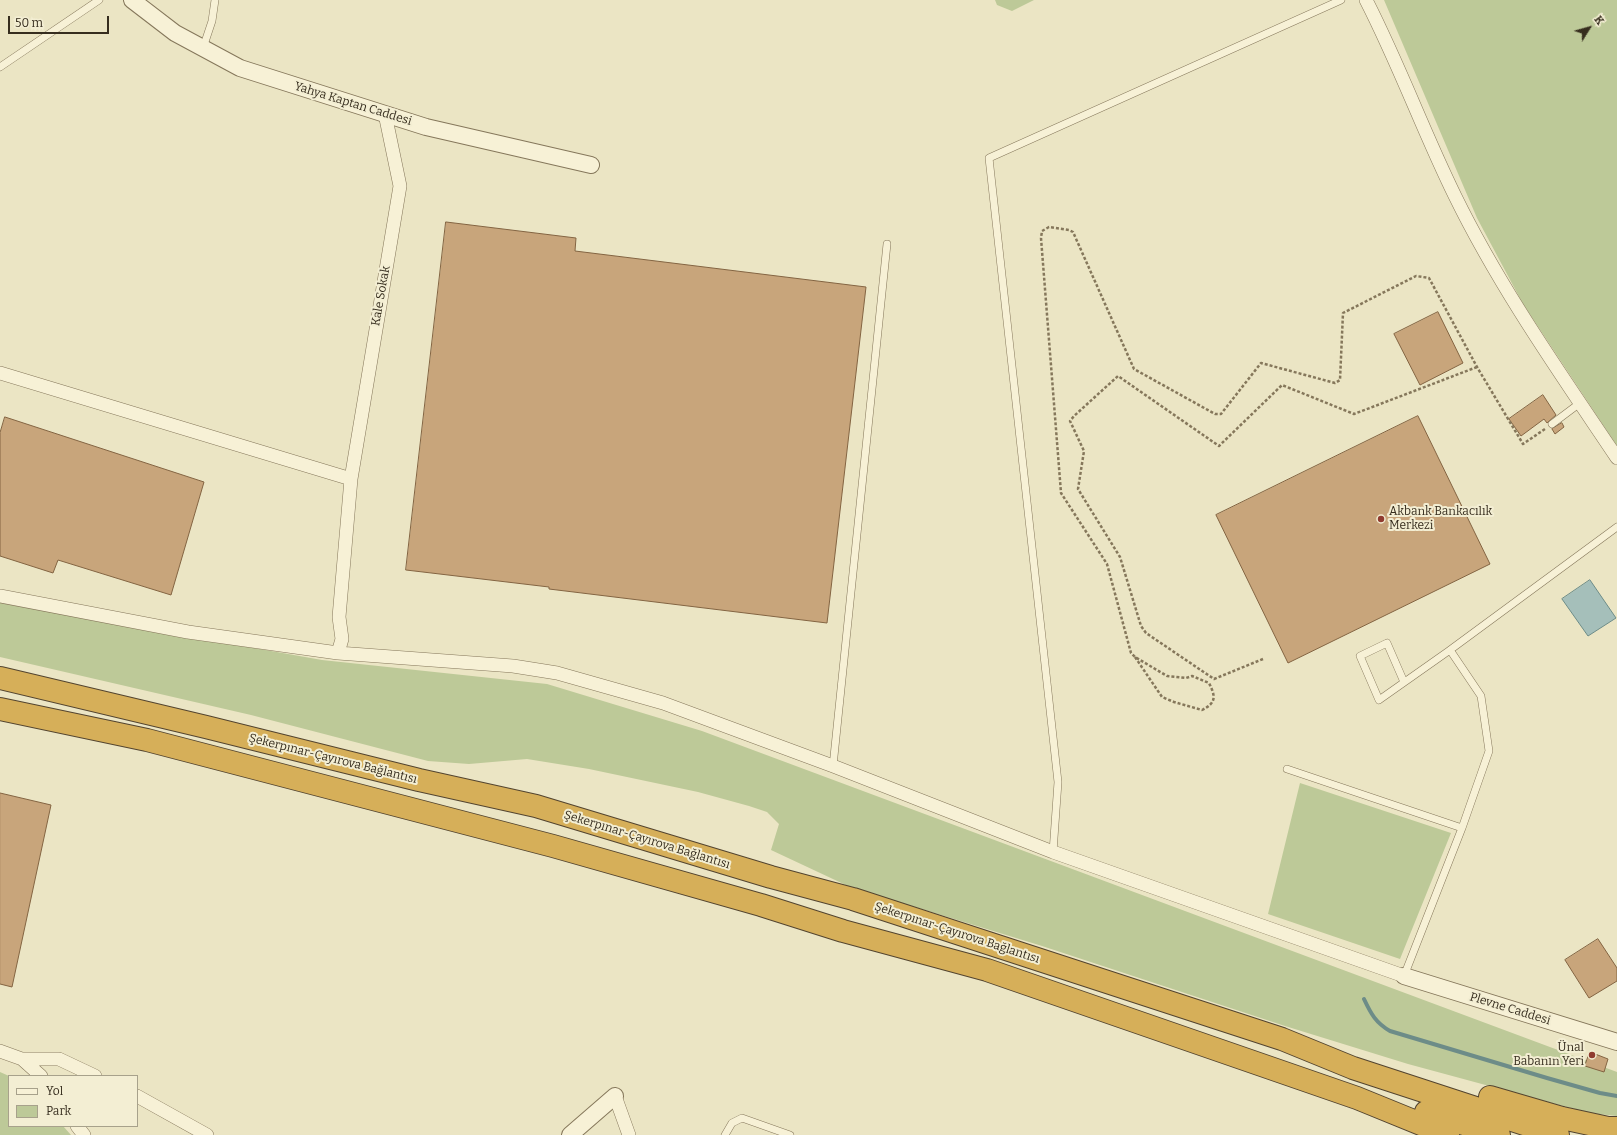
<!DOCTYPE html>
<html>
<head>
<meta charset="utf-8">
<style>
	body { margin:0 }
	#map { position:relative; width:1617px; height:1135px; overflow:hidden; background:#ebe5c4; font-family:Bitter,serif }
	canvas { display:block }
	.legend { position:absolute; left:8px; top:1075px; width:130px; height:52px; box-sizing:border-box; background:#f3eed3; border:1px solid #a7a18b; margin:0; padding:5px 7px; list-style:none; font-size:12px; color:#362d1e }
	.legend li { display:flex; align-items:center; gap:8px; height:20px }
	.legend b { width:20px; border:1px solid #a7a18b }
	.north { position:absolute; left:1569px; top:8px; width:40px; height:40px; -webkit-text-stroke:3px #f3eed3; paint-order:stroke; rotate:53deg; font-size:11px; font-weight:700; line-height:16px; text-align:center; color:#362d1e }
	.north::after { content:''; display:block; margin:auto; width:14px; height:18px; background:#362d1e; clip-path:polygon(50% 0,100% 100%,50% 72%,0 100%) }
	.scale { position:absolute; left:8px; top:16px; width:101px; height:18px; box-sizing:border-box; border:2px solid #362d1e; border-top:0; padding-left:5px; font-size:12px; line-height:14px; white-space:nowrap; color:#362d1e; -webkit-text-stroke:3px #f3eed3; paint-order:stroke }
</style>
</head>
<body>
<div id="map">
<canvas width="1617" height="1135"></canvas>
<ul class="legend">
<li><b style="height:5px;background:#f7f1d6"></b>Yol</li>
<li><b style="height:11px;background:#bdc998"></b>Park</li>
</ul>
<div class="north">K</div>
<div class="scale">50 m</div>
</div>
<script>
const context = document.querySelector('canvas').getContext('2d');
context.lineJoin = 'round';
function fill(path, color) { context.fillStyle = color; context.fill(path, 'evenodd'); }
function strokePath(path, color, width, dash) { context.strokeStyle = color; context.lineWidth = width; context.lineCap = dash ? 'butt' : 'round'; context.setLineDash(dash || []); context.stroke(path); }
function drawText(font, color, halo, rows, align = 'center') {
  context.font = font + ' Bitter,serif'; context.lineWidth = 4; context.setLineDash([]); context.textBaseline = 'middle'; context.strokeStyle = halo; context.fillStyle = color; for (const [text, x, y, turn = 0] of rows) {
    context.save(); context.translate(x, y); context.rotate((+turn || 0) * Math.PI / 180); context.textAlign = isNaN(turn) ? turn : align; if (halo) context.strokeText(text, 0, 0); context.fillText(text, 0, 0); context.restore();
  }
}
const green = new Path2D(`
	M995,0H1034L1012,11L997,5Z
	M1384,0H1617V446L1523,304L1477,218Z
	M0,603L322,660L547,684L702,731L1617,1072V1116L1589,1113L1408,1064L1285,1026L1042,946L850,887L771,850L779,824L767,812L749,806L698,792L589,769L527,759L469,764L428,761L251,715L0,657Z
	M1300,783L1451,833L1400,959L1268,914Z
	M0,1072L9,1076V1126H63L71,1135H0Z`);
const water = new Path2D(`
	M1590,580L1616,618L1588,636L1562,599Z`);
const stream = new Path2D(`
	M1364,999C1371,1014 1376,1023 1390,1031L1547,1078L1600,1093L1617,1096`);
const building = new Path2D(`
	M446,222L576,238L575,251L866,287L827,623L549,589V587L406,570Z
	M1438,312L1463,363L1420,385L1394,334Z
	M1543,395L1556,415L1547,423L1544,419L1521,436L1509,419Z
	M1418,416L1490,564L1288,663L1216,515Z
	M5,417L204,482L171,595L58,560L53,573L0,556V433Z
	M1562,423L1564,427L1555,434L1552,429Z
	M0,793L51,805L12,987L0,984Z
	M1598,939L1617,968V981L1589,998L1565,960Z
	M1590,1052L1608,1059L1604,1072L1585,1066Z`);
const path = new Path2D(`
	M1135,657L1162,697L1174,702L1202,710C1216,703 1216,697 1209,683L1192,676L1186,678L1167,676L1135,657L1131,653L1107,564L1061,493L1041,238L1042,231L1049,227L1069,230L1073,232L1134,369L1215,414H1221L1261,363L1335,383L1340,380L1343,313L1416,276L1429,278L1477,367L1523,444L1545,429
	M1263,659L1214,679L1146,633L1141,626L1120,557L1078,489L1084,451L1070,421L1074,416L1118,376L1219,446L1282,385L1354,414L1477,367`);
const service = new Path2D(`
	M203,48L212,21L215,0
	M0,67L99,0
	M1552,424L1580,403
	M1404,682L1387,643L1360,656L1379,700L1450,650
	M833,766L887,244
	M1287,769L1462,828
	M1053,852L1058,782L989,158L1341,0
	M1404,976L1462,828L1489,751L1481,696L1450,650L1617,527
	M725,1135L732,1123L742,1118L790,1135`);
const minor = new Path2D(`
	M1366,0C1399,64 1423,131 1455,196C1500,288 1560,373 1617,458
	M0,373L351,479
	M0,596L188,632L338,653L513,666L557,673L663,703L833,766L1053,852L1404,976
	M338,653L342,639L339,617L351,479L400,186L385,114
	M0,1051L22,1059L41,1076
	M22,1059H59L95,1076
	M137,1096L207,1135
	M615,1096L629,1135
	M77,1126L84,1135`);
const tertiary = new Path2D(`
	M132,0L175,33L240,68L426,127L591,165
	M1404,976L1617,1042
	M570,1135L615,1096`);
const motorway = new Path2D(`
	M0,678L206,727L419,780L536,806L771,877L853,899L1282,1039L1353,1068L1558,1135
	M0,709L147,740L553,846L761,905L843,931L987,970L1357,1098L1448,1135
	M1490,1097L1562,1118L1608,1128H1617
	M1426,1112L1499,1135`);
const markers = [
	[1381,519,4,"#903b2f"],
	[1592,1055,4,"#903b2f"]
];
const streetNames = [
	["Yahya Kaptan Caddesi",353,104,17],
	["Kale Sokak",381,296,-80],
	["Şekerpınar-Çayırova Bağlantısı",333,759,14],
	["Şekerpınar-Çayırova Bağlantısı",647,840,17],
	["Şekerpınar-Çayırova Bağlantısı",957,933,18],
	["Plevne Caddesi",1510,1009,17]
];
const poiNames = [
	["Akbank Bankacılık",1389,512],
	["Merkezi",1389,526],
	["Ünal",1584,1048,"right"],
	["Babanın Yeri",1584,1062,"right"]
];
fill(green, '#bdc998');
fill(water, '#a5bfba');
strokePath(water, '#6d8c88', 1);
strokePath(stream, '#6d8c88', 4);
fill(building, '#c8a57b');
strokePath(building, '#836442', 1);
strokePath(service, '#85775b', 8);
strokePath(minor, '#85775b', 14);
strokePath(tertiary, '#85775b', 18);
strokePath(motorway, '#53442f', 24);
strokePath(path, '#85775b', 2.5, [3, 2]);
strokePath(service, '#f7f1d6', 7);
strokePath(minor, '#f7f1d6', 13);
strokePath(tertiary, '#f7f1d6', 16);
strokePath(motorway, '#d6af59', 22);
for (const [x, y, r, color] of markers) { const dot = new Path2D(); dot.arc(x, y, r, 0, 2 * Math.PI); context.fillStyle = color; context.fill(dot); strokePath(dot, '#f3eed3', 1.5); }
drawText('12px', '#362d1e', '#f3eed3', streetNames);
drawText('12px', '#362d1e', '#f3eed3', poiNames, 'left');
</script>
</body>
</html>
